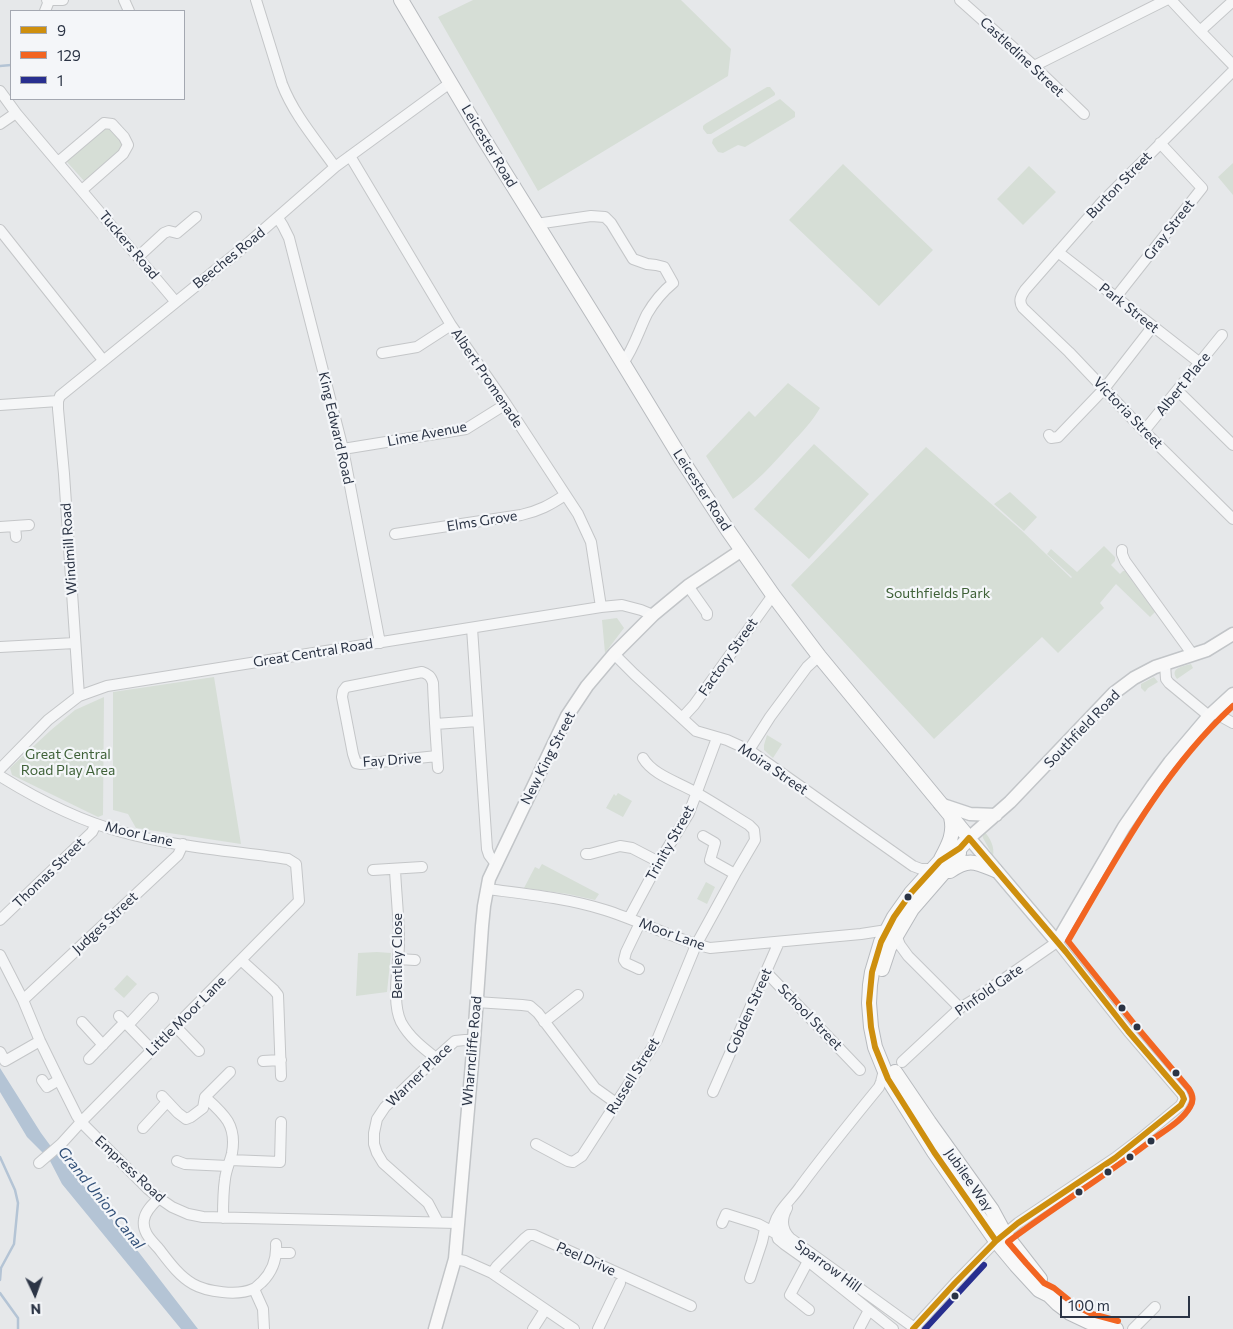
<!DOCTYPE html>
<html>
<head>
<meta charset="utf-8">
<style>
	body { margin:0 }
	#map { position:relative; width:1233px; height:1329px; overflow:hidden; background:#e6e8ea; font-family:Commissioner,sans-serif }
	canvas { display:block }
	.legend { position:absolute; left:10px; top:10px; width:175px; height:90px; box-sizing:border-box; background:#f4f6f9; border:1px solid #a4a8b1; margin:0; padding:6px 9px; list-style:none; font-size:15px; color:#2b3445 }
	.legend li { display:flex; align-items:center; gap:10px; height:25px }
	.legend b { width:25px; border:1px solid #a4a8b1 }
	.north { position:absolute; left:10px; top:1269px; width:50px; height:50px; -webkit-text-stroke:4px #f4f6f9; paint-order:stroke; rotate:177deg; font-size:14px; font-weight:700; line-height:20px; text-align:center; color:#2b3445 }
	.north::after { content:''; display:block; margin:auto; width:18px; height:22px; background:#2b3445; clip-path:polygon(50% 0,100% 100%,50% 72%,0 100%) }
	.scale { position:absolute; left:1060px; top:1296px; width:130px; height:22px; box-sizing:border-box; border:2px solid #2b3445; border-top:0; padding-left:6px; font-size:15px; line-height:18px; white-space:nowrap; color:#2b3445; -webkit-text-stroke:4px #f4f6f9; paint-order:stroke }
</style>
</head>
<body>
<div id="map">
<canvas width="1233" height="1329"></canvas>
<ul class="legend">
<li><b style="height:6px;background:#ce8f0e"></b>9</li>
<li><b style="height:6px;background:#f26522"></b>129</li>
<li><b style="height:6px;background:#282f8f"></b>1</li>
</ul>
<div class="north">N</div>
<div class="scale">100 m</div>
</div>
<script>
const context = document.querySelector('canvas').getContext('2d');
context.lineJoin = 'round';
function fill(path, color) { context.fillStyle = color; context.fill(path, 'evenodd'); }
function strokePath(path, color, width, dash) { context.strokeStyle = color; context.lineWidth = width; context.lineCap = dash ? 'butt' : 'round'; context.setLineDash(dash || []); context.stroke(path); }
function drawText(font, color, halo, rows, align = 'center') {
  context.font = font + ' Commissioner,sans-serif'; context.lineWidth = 4.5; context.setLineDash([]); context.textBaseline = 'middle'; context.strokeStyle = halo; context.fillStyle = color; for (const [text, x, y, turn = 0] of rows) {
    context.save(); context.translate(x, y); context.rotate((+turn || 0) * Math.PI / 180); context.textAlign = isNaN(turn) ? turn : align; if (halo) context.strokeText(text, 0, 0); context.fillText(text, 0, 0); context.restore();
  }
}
const green = new Path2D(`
	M473,0H681L731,49L728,76L538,191L438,17Z
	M767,87H770L775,93V95L711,134H707L703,129V126L705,124Z
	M780,99L795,112V117L745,147L738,145L723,153L718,152L712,143L713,139Z
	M107,126L122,139L124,148L85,182L67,162V159Z
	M1233,163V195L1218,177Z
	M843,164L933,250L879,306L789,220Z
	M1029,166L1056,192L1023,225L997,199Z
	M788,383L820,408C812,422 801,433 790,445C772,465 755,484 733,499L706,456L749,411L755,417Z
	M814,444L869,494L809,559L754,509Z
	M926,447L1021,530L1071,578L1075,574L1072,577L1047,554L1051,549L1077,572L1104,546L1115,557V561L1111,565L1120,574L1123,571H1125L1155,612L1150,617L1116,584L1100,603L1104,608L1058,653L1042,637L934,739L791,585Z
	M1010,492L1037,517L1024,531L994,504Z
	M617,618L624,628L605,653L602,620Z
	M1191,664L1193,668L1177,679C1169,668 1183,666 1191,664Z
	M214,677L241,844L136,828L128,814L113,810V692Z
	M1154,677L1158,682L1148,688L1145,692L1141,688V684Z
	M104,697L103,815L98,817L12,775L10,768L51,730L75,710Z
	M767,735L782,744L773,758L764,750V745Z
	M618,793L632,801L623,817L606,808L614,794L616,796Z
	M984,831C990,838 995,847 993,856L983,838L982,834Z
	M542,864L599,894L595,900L568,894L524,888L535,867L539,869Z
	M706,882L715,887L707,904L697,899Z
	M377,952L391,953L387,992L356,996L358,953Z
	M127,975L137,984L124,998L114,989Z`);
const water = new Path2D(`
	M0,1068L41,1133L58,1156L65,1164L127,1237L198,1329H181L62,1184L49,1159L27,1137L0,1092Z`);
const stream = new Path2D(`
	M0,66L11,65
	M0,1157L15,1190L18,1203L14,1244L1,1268L0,1280
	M0,1293L18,1318V1329`);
const minor = new Path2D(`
	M47,0H63
	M124,0L129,11
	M256,0L282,84C294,115 316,140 335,167
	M960,0L1034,66L1084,114
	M1171,0L1200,31L1233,65
	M45,11L49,1
	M1200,31L1233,1
	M1034,66L1166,0
	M1233,71L1102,202L1025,290C1021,296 1018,301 1023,308L1069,352L1144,431L1233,519
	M0,91L16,113L175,301
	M0,124L16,113
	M350,156L451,325L506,404L578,514L591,542L601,607
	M58,162L104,123L112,124L124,137L128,145L123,154L82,190
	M278,218L283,226L289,238L343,449L380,643
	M536,224L591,216L605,217L611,223L633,259L647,264L656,265L664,267L673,283C662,292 654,302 647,314C639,330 634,348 623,363
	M0,230L103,360
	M1058,252L1200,363
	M138,257L164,233L169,231L177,233L196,217
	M1116,297L1202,188L1160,143
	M382,353L417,347L451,325
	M1178,391L1233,445
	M0,405L58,401
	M1144,431L1222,335
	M1049,435L1051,438L1058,437L1104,389L1153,326
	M343,449L466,429L506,404
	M15,526L16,537
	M0,527L29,525
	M395,534L521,515C539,511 550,505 565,495
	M1122,550V554L1125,561L1193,655
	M688,586L707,613V615
	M472,628L487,849L489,855L496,864
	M0,647L75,643
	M614,654L634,674L696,731L727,740L749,750L913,866L921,869H933
	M1165,664L1166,679L1169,683L1209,716
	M79,696L64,474L58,409V401L60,396L239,251L335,167L450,83
	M1213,712L1233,723
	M682,718L694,705L773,595
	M435,724L478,721
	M749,750L770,717L807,667L819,656
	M437,756L361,764L356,763L353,754L342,697L343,691L346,687L422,672C428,674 431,676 433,683C434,711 436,740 438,768
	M0,769L48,720L79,696L107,686L601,607L622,605L641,610L653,615
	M0,776C37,799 80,821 122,832C175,847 233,851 288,859L296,864L299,901L81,1122L61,1144L39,1163
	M703,836L715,843L710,860L735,874
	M586,854H590L620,846L632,848L659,862
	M395,869C396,893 399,918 399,942C399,965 391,1002 401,1022C409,1037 423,1048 436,1058
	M373,870L422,867
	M487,889C526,894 567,898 605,910C640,921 674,939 710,948L861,934L887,930
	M629,918L659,862L689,813L717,738
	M0,920L92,832L96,824
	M896,935L900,945L908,956L960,1008
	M0,955L23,1000L40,1041L59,1080L77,1116L81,1122L148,1189L159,1198L172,1207L188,1214L203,1217L457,1223
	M398,959L415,960
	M241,960L274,990L278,995L281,1076
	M639,969L626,963L624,960L626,952L640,923
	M766,972L860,1070
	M23,1000L178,855L183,844
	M476,1002L522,1005L530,1006L538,1013L595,1088L616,1103
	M119,1016L152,1050
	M82,1022L103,1045
	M544,1022L578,995
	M128,1025L153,998
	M176,1027L199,1051
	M0,1052L5,1061L40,1041
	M89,1059L125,1022
	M263,1061L281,1060
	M902,1062L960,1008L975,999L1057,942L1128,1031L1182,1094L1184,1099L1181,1105L1140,1139L1115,1158L1018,1223L996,1241L955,1283L913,1329
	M884,1070L881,1082L879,1087C852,1120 825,1153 800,1187C791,1200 778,1210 774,1225L778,1239L784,1244L808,1261L893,1329
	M42,1080L47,1087L59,1080
	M713,1092L779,942
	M162,1096L178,1113L186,1119L191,1117L203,1108L205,1097L230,1072
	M205,1097C224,1114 237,1125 232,1153C230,1162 226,1170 225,1179C223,1192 223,1205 223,1218
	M143,1128L167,1102
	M536,1144L568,1161L573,1162L582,1156L657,1040L696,945L735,874L755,840L754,830L749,825C731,814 713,802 695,792C678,782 653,775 643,758
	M230,1160L280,1162L281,1122
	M177,1161L185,1164L228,1166
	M159,1198C153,1204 145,1211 144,1220C142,1232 151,1240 159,1249C169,1262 179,1276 193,1284C207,1292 238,1296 253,1289C256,1288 259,1284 262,1282C272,1272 277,1259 276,1244
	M787,1208C781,1219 781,1229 790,1238L916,1329
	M438,1222L428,1203L383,1163L377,1153L374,1144V1133L377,1119L385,1107L436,1058L455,1041L465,1040H474
	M722,1223L726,1214L758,1224L775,1233
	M277,1253H290
	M455,1259L465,1261L492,1273L574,1329
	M808,1261L790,1295L809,1310
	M492,1273L497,1266L524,1239L529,1235H534L691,1306
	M750,1278L762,1242L765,1229
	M254,1289L263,1309L264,1329
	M533,1329L545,1310
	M598,1329L620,1283
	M859,1329L869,1310
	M1133,1329L1155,1307`);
const major = new Path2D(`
	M1233,634L1207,650L1155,667L1134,678L1114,693L1010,802L969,838L1057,942L1124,827L1153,785L1170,762L1209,716L1233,694
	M940,804L970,814L996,815
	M435,1329L455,1259L474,1040L482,926L484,906L489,879L567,716L587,686L614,654L653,615L688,586L742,550`);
const highway = new Path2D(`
	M401,0L482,136L604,332L682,460L727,529L773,595L819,656L969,838L960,848L940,861L911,893L894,917L881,942L872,972L870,985L869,1003L871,1027L875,1047L888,1079L934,1152L996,1241L1016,1265L1039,1290L1049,1295L1058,1304L1070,1313L1089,1322L1116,1329
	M941,859C949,844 955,833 951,817
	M950,871C969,858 975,862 995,870
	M882,969L889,948L912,909L958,856L959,853
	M895,1072L929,1122L992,1210L1005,1234L1040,1279`);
const bus1 = new Path2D(`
	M969,838L1066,952L1128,1031L1182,1094L1184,1099L1181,1105L1115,1158L1018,1223L996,1241L934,1152L888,1079L875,1047L871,1027L869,1003L872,972L881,942L894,917L911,893L940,861L960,848Z
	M913,1329L955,1283L996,1241`);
const bus2 = new Path2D(`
	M1118,1321L1092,1314L1075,1305L1054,1288L1044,1283L1026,1263L1008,1242C1055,1206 1106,1176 1152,1140C1165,1130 1182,1121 1190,1107C1194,1101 1193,1095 1189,1089L1135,1025L1068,941C1116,859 1162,771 1233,706`);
const bus3 = new Path2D(`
	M925,1329L984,1265`);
const markers = [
	[908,897,4.5,"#2b3445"],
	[1122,1008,4.5,"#2b3445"],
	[1137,1027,4.5,"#2b3445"],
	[1176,1073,4.5,"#2b3445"],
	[1151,1141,4.5,"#2b3445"],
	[1130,1157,4.5,"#2b3445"],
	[1108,1172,4.5,"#2b3445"],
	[1079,1192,4.5,"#2b3445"],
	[955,1296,4.5,"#2b3445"]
];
const streetNames = [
	["Castledine Street",1022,57,43],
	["Leicester Road",489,146,59],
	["Burton Street",1119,185,-46],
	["Gray Street",1169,230,-52],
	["Tuckers Road",129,245,50],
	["Beeches Road",229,258,-39],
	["Park Street",1129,308,38],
	["Albert Promenade",487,378,56],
	["Albert Place",1183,384,-51],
	["Victoria Street",1128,413,46],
	["King Edward Road",336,428,77],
	["Lime Avenue",427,434,-11],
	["Leicester Road",702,490,57],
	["Elms Grove",482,521,-9],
	["Windmill Road",69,549,-94],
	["Great Central Road",313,653,-9],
	["Factory Street",728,657,-55],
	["Southfield Road",1082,729,-46],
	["New King Street",548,758,-63],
	["Fay Drive",392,760,-4],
	["Moira Street",773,769,34],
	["Moor Lane",139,834,13],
	["Trinity Street",670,843,-61],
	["Thomas Street",49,873,-44],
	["Judges Street",105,923,-43],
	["Moor Lane",672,934,20],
	["Bentley Close",397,956,-90],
	["Pinfold Gate",989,990,-35],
	["Cobden Street",749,1011,-66],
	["Little Moor Lane",186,1016,-45],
	["School Street",810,1017,46],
	["Wharncliffe Road",472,1051,-85],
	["Warner Place",419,1075,-44],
	["Russell Street",633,1076,-58],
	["Empress Road",130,1169,43],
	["Jubilee Way",969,1180,55],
	["Peel Drive",586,1259,24],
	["Sparrow Hill",828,1266,36]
];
const parkNames = [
	["Southfields Park",938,593],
	["Great Central",68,754],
	["Road Play Area",68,770]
];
const waterNames = [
	["Grand Union Canal",101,1198,51]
];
fill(green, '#d6ded6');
fill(water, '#b4c4d5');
strokePath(stream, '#b4c4d5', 2.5);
strokePath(minor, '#c4c6c8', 12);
strokePath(major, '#c2c5c8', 15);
strokePath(highway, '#b8bbbf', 16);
strokePath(minor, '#f5f6f7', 10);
strokePath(major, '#f8f8f8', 12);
strokePath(highway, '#f8f8f8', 14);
strokePath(bus1, '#ce8f0e', 6);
strokePath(bus2, '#f26522', 6);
strokePath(bus3, '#282f8f', 6);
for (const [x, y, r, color] of markers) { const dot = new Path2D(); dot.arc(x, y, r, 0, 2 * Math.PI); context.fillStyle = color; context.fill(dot); strokePath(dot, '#f4f6f9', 2); }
drawText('14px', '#2b3445', '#f4f6f9', streetNames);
drawText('14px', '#3f6138', '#f4f6f9', parkNames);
drawText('italic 15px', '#34527a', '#f4f6f9', waterNames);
</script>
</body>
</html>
